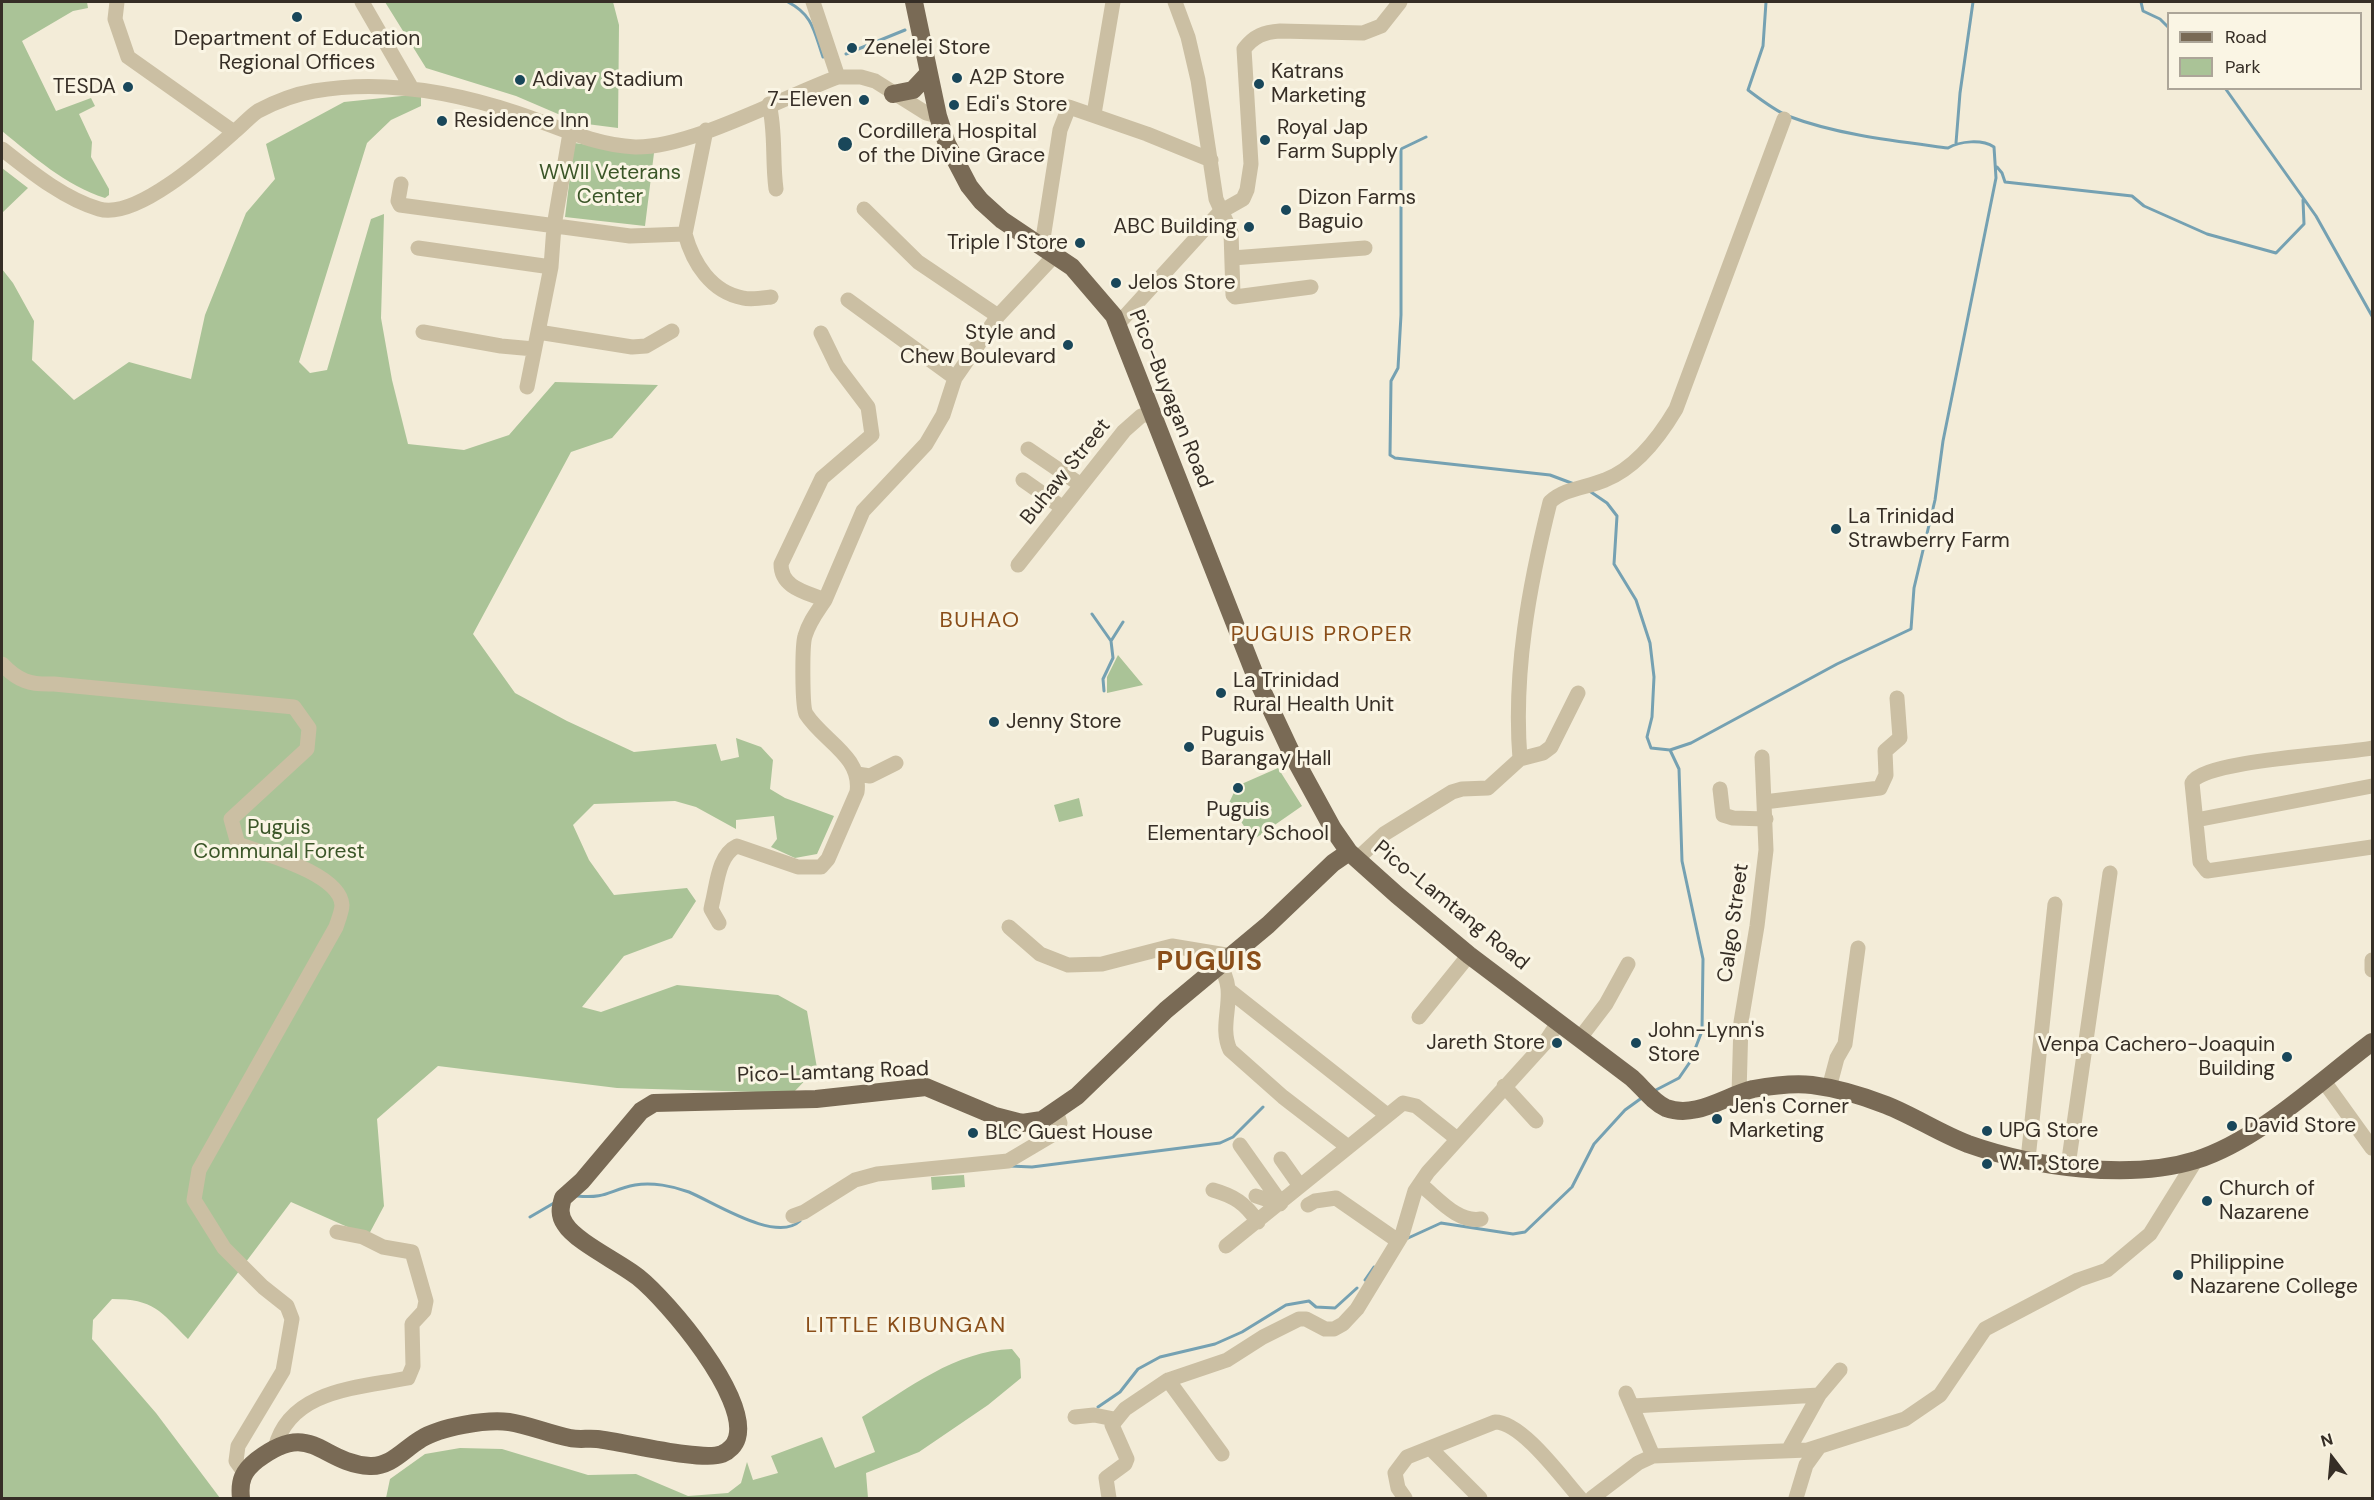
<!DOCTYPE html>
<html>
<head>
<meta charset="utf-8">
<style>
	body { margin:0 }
	#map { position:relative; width:2374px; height:1500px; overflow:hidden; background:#f3ecd8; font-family:"DM Sans",sans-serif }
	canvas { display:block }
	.frame { position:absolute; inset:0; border:3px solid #362e26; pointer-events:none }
	.legend { position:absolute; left:2167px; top:12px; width:195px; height:78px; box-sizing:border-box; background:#faf5e4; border:2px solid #aca598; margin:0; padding:8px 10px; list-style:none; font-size:18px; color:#362e26 }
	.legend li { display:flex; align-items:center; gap:12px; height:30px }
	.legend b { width:30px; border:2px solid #aca598 }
	.north { position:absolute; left:2302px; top:1428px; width:60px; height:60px; -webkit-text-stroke:4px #faf5e4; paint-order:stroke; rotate:344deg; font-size:16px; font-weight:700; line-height:24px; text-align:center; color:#362e26 }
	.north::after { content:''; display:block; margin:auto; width:21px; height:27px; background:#362e26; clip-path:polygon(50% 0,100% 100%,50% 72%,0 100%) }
</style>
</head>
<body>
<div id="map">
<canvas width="2374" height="1500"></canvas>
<div class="frame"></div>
<ul class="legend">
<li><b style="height:8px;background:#796a55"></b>Road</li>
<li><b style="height:16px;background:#aac397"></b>Park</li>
</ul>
<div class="north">N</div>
</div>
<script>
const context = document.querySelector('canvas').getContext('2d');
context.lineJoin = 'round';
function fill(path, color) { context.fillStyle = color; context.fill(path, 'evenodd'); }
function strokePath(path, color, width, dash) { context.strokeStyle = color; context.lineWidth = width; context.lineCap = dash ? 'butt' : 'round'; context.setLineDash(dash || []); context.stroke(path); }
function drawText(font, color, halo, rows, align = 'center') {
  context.font = font + ' "DM Sans",sans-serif'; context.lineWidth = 6; context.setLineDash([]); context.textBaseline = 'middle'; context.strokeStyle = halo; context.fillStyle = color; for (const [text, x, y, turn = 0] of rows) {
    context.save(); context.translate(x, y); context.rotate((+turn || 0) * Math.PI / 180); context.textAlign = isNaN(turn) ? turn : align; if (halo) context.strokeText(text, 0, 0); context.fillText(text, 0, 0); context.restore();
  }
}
const green = new Path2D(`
	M2,2H87L88,8L73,11L22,41L56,111L91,98L95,106L79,114L92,142L91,157L109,189V195L105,198C65,185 34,157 2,131Z
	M385,2H613L619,25L618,128L579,123L516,96L426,68Z
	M421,94V106L391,120L367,143L299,362L310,373L327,370L371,219L384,214L381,318L392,380L408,444L464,450L509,435L555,382L658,385L612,438L571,452L473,634L515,693L567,721L634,752L716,744L721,761L739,757L736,738L761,747L773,760L770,789L785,798L834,816L817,854L795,858L771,847L777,839L774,816L736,820V829L696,807L675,801L594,804L573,825L589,860L614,895L687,888L696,901L672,938L624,956L582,1007L601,1012L677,985L778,995L807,1011L817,1068L793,1093L617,1088L438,1066L377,1119L384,1206L368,1236L291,1202L188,1339C160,1311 154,1299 112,1299L93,1320L92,1339L156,1413L220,1498H2V269L13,283L34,321L32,360L74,400L129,362L191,379L205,315L246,213L275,179L266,144L344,102Z
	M574,143L654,153L645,226L565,217Z
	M2,168L28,188L2,213Z
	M1118,655L1143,685L1107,693V677Z
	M1278,768L1302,806L1253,840L1229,803L1237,786Z
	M1079,798L1083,816L1059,822L1054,805Z
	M964,1175L965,1187L932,1190L931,1177Z
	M1012,1349L1020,1359L1021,1378L988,1405L919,1452L866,1473L868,1498H386L390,1479L425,1454L460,1448L502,1449L588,1475L636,1474L688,1496L728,1493L741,1483L747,1462L753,1480L778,1473L771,1456L822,1437L835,1468L875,1452L862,1417C909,1388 955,1351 1012,1349Z`);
const stream = new Path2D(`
	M788,2C813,15 814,31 823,57
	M2141,2L2143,11L2160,19L2168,27
	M846,54L905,30
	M2225,88L2316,216L2372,316
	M1426,137L1401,149V315L1398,368L1391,381L1390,455L1395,458L1550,475L1574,484
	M1956,143L1960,93L1973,2
	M1997,167L2002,173L2005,182L2132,196L2144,206L2207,234L2276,253L2304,224L2303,200
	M1588,490L1607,503L1617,516L1614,564L1636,600L1650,643L1654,677L1652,717L1647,737L1651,748L1670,750L1691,743L1837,664L1911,629L1914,588L1935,500L1943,441L1996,178L1994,147C1982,139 1960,141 1948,148C1895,141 1838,135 1788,116C1774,110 1760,99 1748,90L1763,46L1766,2
	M1092,614L1111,641
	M1104,691L1103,679L1113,658L1111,641L1123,622
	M1654,1091L1679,1078L1690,1062L1702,1031L1703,959L1682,861L1679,769L1670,750
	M1010,1166L1032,1167L1220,1143L1233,1137L1263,1107
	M577,1196C607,1199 609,1190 635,1185C652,1182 673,1186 689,1192C715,1203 776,1243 800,1221
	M530,1217L554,1203
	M1406,1239L1441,1223L1513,1234L1525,1232L1572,1187L1594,1144L1625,1110L1643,1097
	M1365,1280L1374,1267
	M1098,1407L1120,1392L1138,1369L1160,1357L1215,1344L1242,1332L1286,1305L1309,1301L1316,1307L1335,1308L1357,1288`);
const minor = new Path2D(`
	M117,2L115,19L128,57L234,132
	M362,2L411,87
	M813,2L838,77
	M1175,2L1188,37L1198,80L1216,199L1231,232L1233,295L1235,297L1311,287
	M769,104C776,132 772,160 776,189
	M1094,114L1113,2
	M2,149C30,171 64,199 99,209C136,220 206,157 234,132C242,126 249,117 258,111C275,102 296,94 314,91C383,79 451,91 517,113C556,126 593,145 635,147C691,148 783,97 838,77H861L875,81L926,113L938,116
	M401,184L398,201L400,205L630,236L685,234C693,263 711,292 743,298C751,300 763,298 771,297
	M864,209L918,262L998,316
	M685,234L706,130
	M1042,245L1060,130L1069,107L1147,134L1211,160
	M418,248L551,267
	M1232,258L1365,248
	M848,300L955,378
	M1118,324L1220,212L1243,199L1247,190L1251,164L1244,49C1254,36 1264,32 1280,31L1363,33L1381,26L1400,2
	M423,332L501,346L534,349
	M538,332L632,347L646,346L672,331
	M527,387L551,267L554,226L570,133
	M1028,449L1081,485
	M1023,480L1063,508
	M1018,565L1124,431L1141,416L1153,413
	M825,600L863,511L926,444L943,415L955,378L998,316L1055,255
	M2,664C18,681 30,685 54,684L294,707L309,728L307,749L231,819L238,844C262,853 340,873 342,905C342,911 338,921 336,927L199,1170L194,1200L224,1248L263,1287L287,1306L292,1319L283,1371L238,1446L236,1461L244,1472
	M2372,748C2343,754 2202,760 2192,783L2200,862L2207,871L2372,847
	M1520,759C1513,673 1529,586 1550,502C1565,488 1586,488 1605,480C1636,468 1660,436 1676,409L1784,119
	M857,774L870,776L896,763
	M1720,789L1723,815L1733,818L1766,819
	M1764,802L1880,788L1886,775L1885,751L1900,738L1897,698
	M2196,820L2372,786
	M1357,859L1384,834L1452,792L1462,789L1488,788L1520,759L1543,753L1551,747L1578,693
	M719,923L711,909L712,904C717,885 718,855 737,846L798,867H821L828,859L857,792C862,756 823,741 806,714C802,707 802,645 805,636C809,622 817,612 825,600C806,592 781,588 781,564L822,478L872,435L868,407L837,366L821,333
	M1009,927L1040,954L1068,965L1102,964L1172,946L1232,956
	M2372,960V970
	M1219,965C1240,994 1217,1021 1230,1050L1283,1097L1348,1147
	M1230,991L1387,1115
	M1419,1017L1469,955
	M1580,1038L1606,1004L1628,964
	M2323,1080L2372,1148
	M1504,1086L1536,1121
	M1829,1088L1837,1058L1845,1044L1858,948
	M1739,1094L1741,1022L1757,926L1766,850L1762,757
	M1240,1145L1281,1203
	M1281,1159L1300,1186
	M2028,1159L2055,904
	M2068,1166L2110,873
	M1420,1184C1438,1198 1457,1223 1481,1219
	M1213,1190C1234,1196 1245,1203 1258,1222
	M1256,1196L1280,1204
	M1308,1205L1315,1201L1336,1198L1398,1241
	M793,1216L804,1212L855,1180L877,1174L1008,1161L1057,1132L1060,1123L1056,1111
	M1226,1246L1403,1103L1416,1106L1456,1138
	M1168,1380L1222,1454
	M1626,1393L1653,1456
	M1633,1406L1819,1395
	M1075,1417L1094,1415L1114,1419
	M275,1448C290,1389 359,1388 408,1378L413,1366L412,1324L424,1311L426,1301L412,1252L383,1247L363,1237L337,1232
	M1431,1449L1480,1498
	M1789,1449L1819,1395L1840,1370
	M1109,1498L1106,1478L1125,1464L1127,1459L1112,1425L1125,1409L1168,1380L1227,1360L1263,1337L1299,1319H1306L1325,1329H1334L1343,1324L1357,1309L1402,1235L1415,1191L1428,1172L1544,1044L1558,1023
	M1405,1498L1398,1488L1395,1473L1407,1457L1495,1422C1522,1422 1562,1478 1580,1498
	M1592,1498L1638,1463L1653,1456L1808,1450L1905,1419L1940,1395L1985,1329L2078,1280L2107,1270L2150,1234L2196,1160
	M1796,1498L1806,1465L1819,1447`);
const major = new Path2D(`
	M914,2L938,116L947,144L969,186L981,201L1002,220L1072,267L1114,316L1255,675L1292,754L1333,829L1349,852L1397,895L1469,955L1632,1078C1643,1088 1653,1102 1666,1108C1696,1119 1725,1096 1753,1089C1770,1086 1795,1083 1812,1085C1836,1088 1863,1096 1886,1105C1914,1116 1939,1133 1968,1144C2033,1167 2129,1181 2196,1160C2259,1140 2320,1081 2372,1042
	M893,94L913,90L928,74
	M241,1498C239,1481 243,1471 257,1460C312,1418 320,1463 370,1466C391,1467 404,1449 421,1439C440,1427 486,1419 509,1422C529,1425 549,1434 570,1438C579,1440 588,1438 597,1439C624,1442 702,1462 722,1454C729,1451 735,1445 737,1438C749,1397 668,1301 638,1277C619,1262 576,1242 565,1224C559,1215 560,1208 563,1198L582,1181L641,1111L654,1103L816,1099L926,1087L995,1116L1022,1123L1042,1120L1077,1096L1166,1010L1268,925L1333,863L1349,852`);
const markers = [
	[297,17,6,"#19475a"],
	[852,48,6,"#19475a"],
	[957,78,6,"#19475a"],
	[520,80,6,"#19475a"],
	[1259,84,6,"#19475a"],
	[128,87,6,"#19475a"],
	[864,100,6,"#19475a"],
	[954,105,6,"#19475a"],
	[442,121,6,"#19475a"],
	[1265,140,6,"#19475a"],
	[845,144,8,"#19475a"],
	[1286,210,6,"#19475a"],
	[1249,227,6,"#19475a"],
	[1080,243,6,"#19475a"],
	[1116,283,6,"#19475a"],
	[1068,345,6,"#19475a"],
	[1836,529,6,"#19475a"],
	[1221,693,6,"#19475a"],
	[994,722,6,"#19475a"],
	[1189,747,6,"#19475a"],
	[1238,788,6,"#19475a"],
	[1557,1043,6,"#19475a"],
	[1636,1043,6,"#19475a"],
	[2287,1057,6,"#19475a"],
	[1717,1119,6,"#19475a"],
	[2232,1126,6,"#19475a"],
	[1987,1131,6,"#19475a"],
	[973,1133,6,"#19475a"],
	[1987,1164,6,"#19475a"],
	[2207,1201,6,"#19475a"],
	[2178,1275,6,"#19475a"]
];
const poiNames = [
	["Department of Education",297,39,"center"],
	["Regional Offices",297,63,"center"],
	["Zenelei Store",864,48],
	["Katrans",1271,72],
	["Marketing",1271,96],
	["A2P Store",969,78],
	["Adivay Stadium",532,80],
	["TESDA",116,87,"right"],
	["7-Eleven",852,100,"right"],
	["Edi's Store",966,105],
	["Residence Inn",454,121],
	["Royal Jap",1277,128],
	["Farm Supply",1277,152],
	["Cordillera Hospital",858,132],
	["of the Divine Grace",858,156],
	["Dizon Farms",1298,198],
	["Baguio",1298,222],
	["ABC Building",1237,227,"right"],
	["Triple I Store",1068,243,"right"],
	["Jelos Store",1128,283],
	["Style and",1056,333,"right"],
	["Chew Boulevard",1056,357,"right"],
	["La Trinidad",1848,517],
	["Strawberry Farm",1848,541],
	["La Trinidad",1233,681],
	["Rural Health Unit",1233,705],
	["Jenny Store",1006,722],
	["Puguis",1201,735],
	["Barangay Hall",1201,759],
	["Puguis",1238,810,"center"],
	["Elementary School",1238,834,"center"],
	["John-Lynn's",1648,1031],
	["Store",1648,1055],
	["Jareth Store",1545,1043,"right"],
	["Venpa Cachero-Joaquin",2275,1045,"right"],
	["Building",2275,1069,"right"],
	["Jen's Corner",1729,1107],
	["Marketing",1729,1131],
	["David Store",2244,1126],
	["UPG Store",1999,1131],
	["BLC Guest House",985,1133],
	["W. T. Store",1999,1164],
	["Church of",2219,1189],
	["Nazarene",2219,1213],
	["Philippine",2190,1263],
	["Nazarene College",2190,1287]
];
const parkNames = [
	["WWII Veterans",610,173],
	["Center",610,197],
	["Puguis",279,828],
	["Communal Forest",279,852]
];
const streetNames = [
	["Pico-Buyagan Road",1170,399,68],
	["Buhaw Street",1066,472,-51],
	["Pico-Lamtang Road",1451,906,39],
	["Calgo Street",1734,923,-82],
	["Pico-Lamtang Road",833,1073,-2]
];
const neighbourhoodNames = [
	["BUHAO",980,621],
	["PUGUIS PROPER",1322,635],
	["LITTLE KIBUNGAN",906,1326]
];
const districtNames = [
	["PUGUIS",1210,963]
];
fill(green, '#aac397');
strokePath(stream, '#75a1b2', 3);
strokePath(minor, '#cbbfa3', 15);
strokePath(major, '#796a55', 18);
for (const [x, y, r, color] of markers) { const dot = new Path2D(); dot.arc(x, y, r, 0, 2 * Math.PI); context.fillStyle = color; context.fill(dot); strokePath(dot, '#faf5e4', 2); }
drawText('21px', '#362e26', '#faf5e4', poiNames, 'left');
drawText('21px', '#3b5628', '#faf5e4', parkNames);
drawText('21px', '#362e26', '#faf5e4', streetNames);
context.letterSpacing = '1.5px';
drawText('22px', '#8a4e19', '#faf5e4', neighbourhoodNames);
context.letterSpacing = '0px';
context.letterSpacing = '1.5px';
drawText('bold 27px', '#8a4e19', '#faf5e4', districtNames);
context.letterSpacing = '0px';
</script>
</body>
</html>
